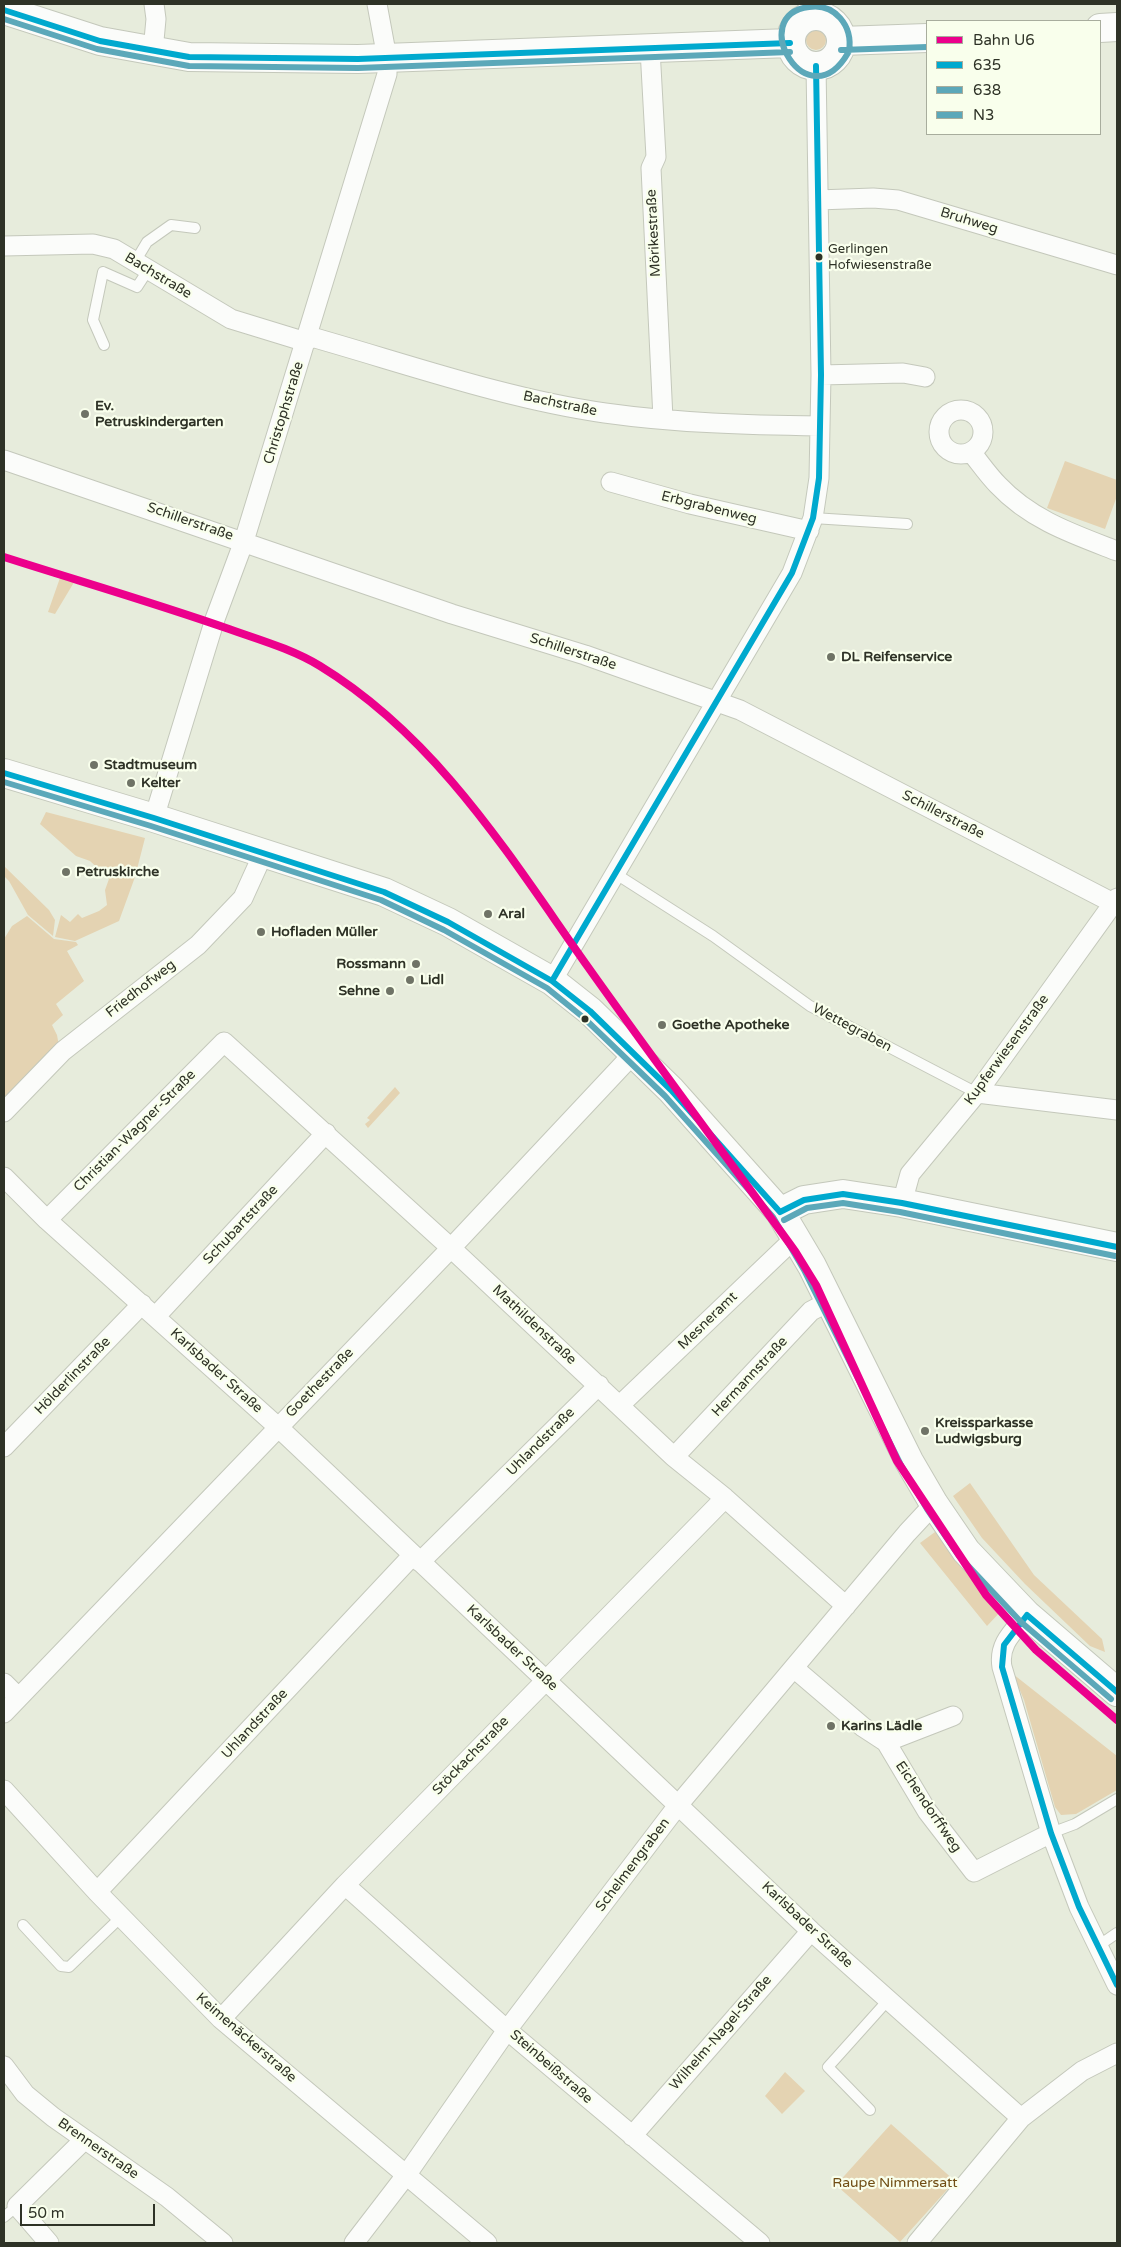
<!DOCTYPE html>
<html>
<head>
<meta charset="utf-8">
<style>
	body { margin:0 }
	#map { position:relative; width:1121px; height:2247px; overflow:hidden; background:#e7ecdc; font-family:"Varela Round",sans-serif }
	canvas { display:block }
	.frame { position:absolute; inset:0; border:5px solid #2e3226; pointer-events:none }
	.legend { position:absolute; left:926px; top:20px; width:175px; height:115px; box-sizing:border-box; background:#f9ffec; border:1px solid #a8ad9d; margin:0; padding:6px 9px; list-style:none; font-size:15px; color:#2e3226 }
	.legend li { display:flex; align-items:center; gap:10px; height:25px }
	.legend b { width:25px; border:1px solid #a8ad9d }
	.scale { position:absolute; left:20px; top:2204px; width:135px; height:22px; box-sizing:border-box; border:2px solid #2e3226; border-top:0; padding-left:6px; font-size:15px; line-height:18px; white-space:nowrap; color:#2e3226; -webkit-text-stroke:4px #f9ffec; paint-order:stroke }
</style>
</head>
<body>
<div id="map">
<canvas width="1121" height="2247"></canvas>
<div class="frame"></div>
<ul class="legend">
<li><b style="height:6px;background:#ec008c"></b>Bahn U6</li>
<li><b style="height:6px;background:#00a9ce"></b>635</li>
<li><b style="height:6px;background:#5ca8b9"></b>638</li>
<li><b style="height:6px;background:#5ca8b9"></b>N3</li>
</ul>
<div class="scale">50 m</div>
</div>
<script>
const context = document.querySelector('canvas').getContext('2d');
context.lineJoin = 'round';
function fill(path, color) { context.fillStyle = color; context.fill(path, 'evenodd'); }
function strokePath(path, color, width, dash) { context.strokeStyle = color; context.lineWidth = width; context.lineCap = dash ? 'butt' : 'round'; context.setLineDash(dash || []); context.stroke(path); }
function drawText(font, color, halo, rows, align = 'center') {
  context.font = font + ' "Varela Round",sans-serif'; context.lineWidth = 4.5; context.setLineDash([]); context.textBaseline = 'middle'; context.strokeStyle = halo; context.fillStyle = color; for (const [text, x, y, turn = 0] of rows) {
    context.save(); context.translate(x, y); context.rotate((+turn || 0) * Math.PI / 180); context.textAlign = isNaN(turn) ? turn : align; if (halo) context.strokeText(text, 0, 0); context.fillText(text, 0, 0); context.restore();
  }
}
const green = new Path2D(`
	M806 40a10 10 0 1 1 20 0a10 10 0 1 1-20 0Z
	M1065,461L1117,480V496L1105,529L1047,508Z
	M61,575L76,579L55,614L48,612Z
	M46,812L145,838L135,877L119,921L75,941L55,937L61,915L70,922L78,914L82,918L99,911L107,905L105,890L109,879L90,861L76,856L40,824Z
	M4,866L49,910L55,920L53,936L28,915L9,881L4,876Z
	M27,916L54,939L76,942L78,945L67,951L84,981L56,1004L63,1015L52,1025L57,1035L59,1046L4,1104V939L12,926Z
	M395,1087L400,1093L368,1128L365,1124L370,1120L367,1118Z
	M970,1483L1034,1575L1102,1639L1105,1652L1090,1646L1025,1584L982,1538L953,1496Z
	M935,1532L963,1567L1003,1609L987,1626L920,1543Z
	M1013,1674L1117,1756V1790L1076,1814L1061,1815L1055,1807L1024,1700Z
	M785,2072L805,2091L782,2114L765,2096Z
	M891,2124L955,2181L900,2242L836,2185Z`);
const lane = new Path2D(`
	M135,262L147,242L171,225L195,228
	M104,345L93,320L103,272L137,287L148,270
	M813,518L907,524
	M616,874L713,936L810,1006L977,1093
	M1051,1833L1075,1824L1117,1799
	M23,1925L61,1966L69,1967L121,1917
	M1098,1946L1117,1933
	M870,2110L828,2067L889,1999
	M4,2217L17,2206`);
const street = new Path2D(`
	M808,4L811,16
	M650,49L656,157L651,168L663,419
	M153,51L156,19L154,4
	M818,200L873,198L898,200L1117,265
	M4,246L93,244L114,249L231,319L306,342
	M308,336C404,363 506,399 605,413C676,423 748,425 820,426
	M821,375L903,373L925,377
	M939 432a22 22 0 1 1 44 0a22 22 0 1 1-44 0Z
	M971,452C980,463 988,475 998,485C1031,520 1073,534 1117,551
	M4,460L452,614L585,655L740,710L1117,905
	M611,482L690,504L809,531
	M154,818L215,619L244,541L387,74V58L377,4
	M552,981L792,573L813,518L819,478L821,375L816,66
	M977,1093L1117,1110
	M4,1112L63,1051L198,945L243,898L263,854
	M4,1177L47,1220L278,1427L811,1931L1021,2118
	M902,1203L910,1174L977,1093L1117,898
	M47,1220L224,1042L451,1248L674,1457L725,1498L846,1606
	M156,1316L326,1133
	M620,1405L796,1237
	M4,1447L142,1304
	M674,1457L811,1311L830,1301
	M420,1562L599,1385
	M1027,1615C1013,1632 998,1644 1002,1667L1051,1833L1079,1907L1117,1985
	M795,1669L863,1727L886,1742
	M4,1683L18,1697
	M4,1713L451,1248L634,1053
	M953,1716L886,1742L927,1811L974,1872L1051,1833
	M4,1790L97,1892L221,2019L487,2243
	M345,1885L507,2030L760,2243
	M97,1892L412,1556
	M221,2019L345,1885L725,1498
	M4,2066L25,2094L53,2117L167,2197L223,2243
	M632,2136L811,1931
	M49,2243L17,2206L84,2140
	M354,2243L407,2174L507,2030L679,1804L907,1533L934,1504
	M917,2243L1021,2118L1082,2071L1117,2053`);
const secondary = new Path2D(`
	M4,10L100,41L189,57L358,59L790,43
	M791 41a25 25 0 1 1 50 0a25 25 0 1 1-50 0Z
	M1100,28L1117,27
	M841,41L927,38
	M4,773L154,818L384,892L448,922L552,981L590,1011L671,1090L780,1212L812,1266L909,1461L934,1504L966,1551L1027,1615L1117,1692
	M780,1212L804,1200L843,1194L902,1203L1117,1247`);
const bus1 = new Path2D(`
	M4,10L100,41L189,57L358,59L790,43
	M4,773L154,818L384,892L448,922L552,981L590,1011L671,1090L780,1212
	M552,981L792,573L813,518L819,478L821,375L816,66
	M780,1212L804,1200L843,1194L902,1203L1117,1247
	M1117,1692L1027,1615L1004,1645L1002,1667L1051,1833L1079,1907L1117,1985`);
const bus2 = new Path2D(`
	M4,19L97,49L189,66L358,68L790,52
	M841,50L927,47
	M848,53C808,122 745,15 809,7C835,3 853,26 849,51`);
const bus3 = new Path2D(`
	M4,782L151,826L381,900L444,930L547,988L584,1018L665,1096L773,1217L804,1270L901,1465L927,1509L959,1556L1021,1622L1111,1699
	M784,1220L807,1208L843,1203L900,1212L1115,1256`);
const rail1 = new Path2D(`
	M4,557C79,581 155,603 229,629C260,640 292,649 320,666C438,738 510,857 588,967C656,1063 726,1156 795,1251L816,1285L897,1461L986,1595L1036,1650L1117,1720`);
const markers = [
	[819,257,4.5,"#2e3226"],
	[85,414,5,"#6f7366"],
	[831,657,5,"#6f7366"],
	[94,765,5,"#6f7366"],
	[131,783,5,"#6f7366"],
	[66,872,5,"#6f7366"],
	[488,914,5,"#6f7366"],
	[261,932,5,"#6f7366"],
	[416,964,5,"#6f7366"],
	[410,980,5,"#6f7366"],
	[390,991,5,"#6f7366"],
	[585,1019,4.5,"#2e3226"],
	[662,1025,5,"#6f7366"],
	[925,1431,5,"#6f7366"],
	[831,1726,5,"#6f7366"]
];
const busNames = [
	["Gerlingen",828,250],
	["Hofwiesenstraße",828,266]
];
const streetNames = [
	["Bruhweg",969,221,17],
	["Mörikestraße",654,233,-93],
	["Bachstraße",158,276,31],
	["Bachstraße",560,404,12],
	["Christophstraße",284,413,-73],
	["Erbgrabenweg",709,508,14],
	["Schillerstraße",190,522,19],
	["Schillerstraße",573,652,18],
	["Schillerstraße",943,815,27],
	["Friedhofweg",141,989,-38],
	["Wettegraben",852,1028,28],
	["Kupferwiesenstraße",1007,1050,-54],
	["Christian-Wagner-Straße",135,1131,-45],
	["Schubartstraße",241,1225,-47],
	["Mesneramt",708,1321,-44],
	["Mathildenstraße",534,1325,43],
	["Karlsbader Straße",216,1371,42],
	["Hölderlinstraße",73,1376,-46],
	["Hermannstraße",750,1377,-47],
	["Goethestraße",320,1383,-46],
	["Uhlandstraße",541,1442,-45],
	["Karlsbader Straße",512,1648,43],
	["Uhlandstraße",255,1724,-47],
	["Stöckachstraße",471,1756,-46],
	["Eichendorffweg",928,1807,56],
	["Schelmengraben",633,1865,-53],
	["Karlsbader Straße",807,1925,43],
	["Wilhelm-Nagel-Straße",721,2033,-49],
	["Keimenäckerstraße",246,2038,41],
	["Steinbeißstraße",551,2067,41],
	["Brennerstraße",98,2149,35]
];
const poiNames = [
	["Ev.",95,406],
	["Petruskindergarten",95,422],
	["DL Reifenservice",841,657],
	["Stadtmuseum",104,765],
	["Kelter",141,783],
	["Petruskirche",76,872],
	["Aral",498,914],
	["Hofladen Müller",271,932],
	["Rossmann",406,964,"right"],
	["Lidl",420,980],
	["Sehne",380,991,"right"],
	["Goethe Apotheke",672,1025],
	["Kreissparkasse",935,1423],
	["Ludwigsburg",935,1439],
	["Karins Lädle",841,1726]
];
const parkNames = [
	["Raupe Nimmersatt",895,2183]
];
fill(green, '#e4d3b2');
strokePath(lane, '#c4c8bb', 12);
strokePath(street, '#c4c8bb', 21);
strokePath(secondary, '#c4c8bb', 30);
strokePath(lane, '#fbfcfa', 10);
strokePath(street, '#fbfcfa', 19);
strokePath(secondary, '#fbfcfa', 28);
strokePath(bus1, '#00a9ce', 6);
strokePath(bus2, '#5ca8b9', 6);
strokePath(bus3, '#5ca8b9', 6);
strokePath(rail1, '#ec008c', 8);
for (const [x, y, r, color] of markers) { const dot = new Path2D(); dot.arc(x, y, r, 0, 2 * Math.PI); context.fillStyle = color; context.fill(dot); strokePath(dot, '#f9ffec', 2); }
drawText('13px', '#2e3226', '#f9ffec', busNames, 'left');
drawText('14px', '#2e3226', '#f9ffec', streetNames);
drawText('bold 14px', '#2e3226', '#f9ffec', poiNames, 'left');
drawText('14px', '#704d14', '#f9ffec', parkNames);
</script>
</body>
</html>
